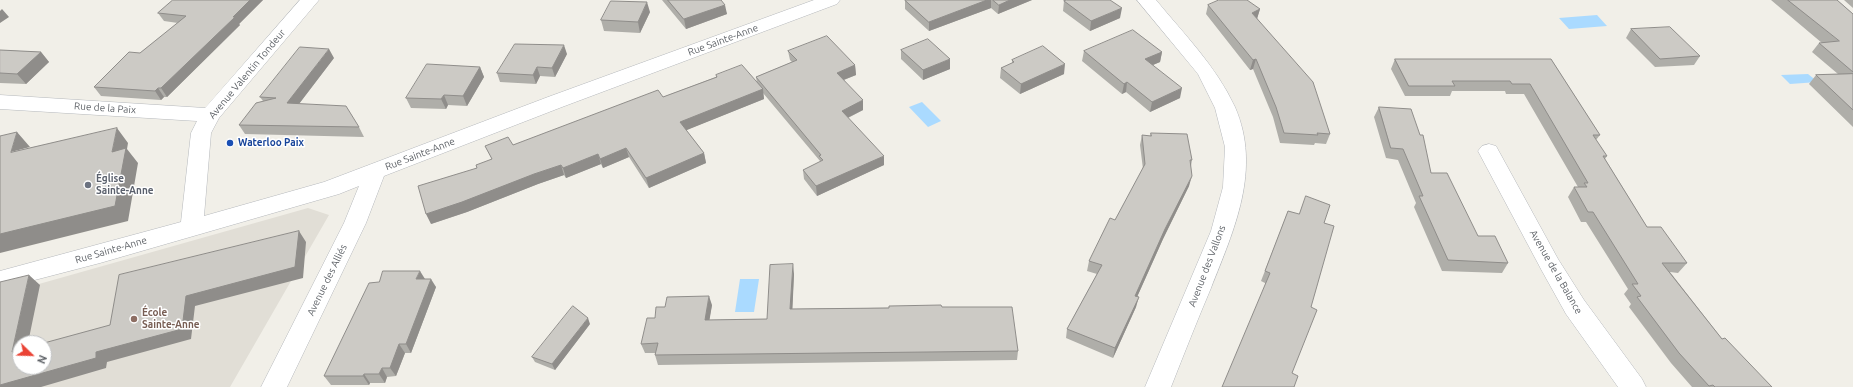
<!DOCTYPE html>
<html>
<head>
<meta charset="utf-8">
<style>
	body { margin:0 }
	#map { position:relative; width:1853px; height:387px; overflow:hidden; background:#f1efe8; font-family:Ubuntu,sans-serif }
	canvas { display:block }
	.north { position:absolute; left:12px; top:335px; width:40px; height:40px; box-sizing:border-box; background:#fff; border:1px solid #bfc1c3; border-radius:50%; rotate:113deg; font-size:11px; font-weight:700; line-height:16px; text-align:center; color:#5f6368 }
	.north::after { content:''; display:block; margin:auto; width:14px; height:18px; background:#ea4335; clip-path:polygon(50% 0,100% 100%,50% 72%,0 100%) }
</style>
</head>
<body>
<div id="map">
<canvas width="1853" height="387"></canvas>
<div class="north">N</div>
</div>
<script>
const context = document.querySelector('canvas').getContext('2d');
context.lineJoin = 'round';
function fill(path, color) { context.fillStyle = color; context.fill(path, 'evenodd'); }
function strokePath(path, color, width, dash) { context.strokeStyle = color; context.lineWidth = width; context.lineCap = dash ? 'butt' : 'round'; context.setLineDash(dash || []); context.stroke(path); }
function drawText(font, color, halo, rows, align = 'center') {
  context.font = font + ' Ubuntu,sans-serif'; context.lineWidth = 3; context.setLineDash([]); context.textBaseline = 'middle'; context.strokeStyle = halo; context.fillStyle = color; for (const [text, x, y, turn = 0] of rows) {
    context.save(); context.translate(x, y); context.rotate((+turn || 0) * Math.PI / 180); context.textAlign = isNaN(turn) ? turn : align; if (halo) context.strokeText(text, 0, 0); context.fillText(text, 0, 0); context.restore();
  }
}
const education = new Path2D(`
	M308,208L329,215L230,387H0V295ZM20,343H44V367H20Z`);
const water = new Path2D(`
	M1597,15L1607,26L1569,29L1559,18Z
	M1808,74L1818,82L1790,84L1781,75Z
	M922,102L941,121L928,127L909,107Z
	M740,279H759L754,312H735Z`);
const minor = new Path2D(`
	M300,0H319L219,118L211,133L204,216L324,182L548,97L814,0H840L837,4L562,107L384,176L366,223L287,387H261L344,223L359,186L339,194L100,263L0,289V271L181,222L191,133L197,121L0,109V95L205,108Z
	M1137,0H1156C1184,34 1216,66 1235,107C1262,169 1234,230 1211,288C1197,321 1184,354 1171,387H1145L1211,231L1223,187L1225,147L1215,108L1198,74Z
	M1489,144L1496,146L1558,259L1584,300L1642,379L1646,387H1618L1566,314L1542,271L1478,151L1482,146Z`);
const wall = new Path2D(`
	M173,0H263L239,24L240,25L167,97H164L161,100L101,96L94,87L140,53L178,23L164,21L158,13Z
	M662,0H721L727,14L686,29Z
	M905,0H1032L998,14L991,8L929,31L905,9Z
	M1771,0H1837L1853,14V127L1809,84L1816,75L1838,74L1812,52L1819,43H1822Z
	M1844,0H1853V8Z
	M1064,1L1120,18L1090,31L1063,11Z
	M1208,5L1260,9L1257,18L1330,134L1326,144L1315,143L1314,145L1280,143L1273,117L1253,69L1250,70L1206,14Z
	M650,12L640,33L604,31L601,20Z
	M1631,29L1700,56L1694,65L1655,67L1626,38Z
	M0,50L41,52L49,62L26,84L0,83Z
	M901,50L950,69L923,80L901,59Z
	M788,51L855,65L856,75L844,80L863,110L848,118L884,165L817,196L804,179L803,170L820,162V161L763,93L764,99L686,130L704,153L706,163L649,188L629,157L603,168L601,164L566,178L564,175L538,184L467,212L431,224L477,168L492,159L485,146L513,145L663,97L716,77V75L757,83L756,77L792,62L790,60Z
	M1084,51L1162,52L1160,62L1153,65L1180,98L1150,112L1126,92L1122,94L1082,61Z
	M567,54L555,77L540,76L536,84L500,82L497,73Z
	M334,58L299,104L359,127L364,137L245,134L239,125L263,101L260,97Z
	M1395,59H1551L1600,135L1596,140L1607,156L1605,159L1647,227L1687,263L1678,273L1670,272L1722,339L1772,387H1692L1671,363L1629,307L1631,304L1624,294L1628,289L1586,222H1581L1568,197L1574,187H1578L1524,94H1506L1505,91H1452L1450,96H1405L1391,69Z
	M1012,60L1064,74L1020,94L1000,78L1001,68L1012,63Z
	M480,67L484,77L467,106L448,105L446,109L411,108L406,98Z
	M1379,107L1431,173L1478,236L1508,263L1502,273L1442,271L1414,207L1416,203L1398,160L1386,158L1374,117Z
	M1151,133L1192,160L1191,166L1189,186L1163,239L1137,297L1136,307L1113,358L1066,338L1067,329L1097,274L1087,271L1089,261L1115,220L1143,169L1140,145L1142,135L1150,136Z
	M1288,211L1324,223L1292,373L1265,283L1261,281Z
	M794,274L792,309L942,307L1018,351L1017,360L658,365L655,355V353H645L641,344L655,318L712,305L709,320L767,319Z
	M424,279L436,287L411,353H405L396,376L387,377L385,383H370L369,385H331L324,376L379,282Z
	M590,324L555,370L535,362L532,357Z`);
const shadedWall = new Path2D(`
	M250,0H263L239,24L240,25L167,97L161,88Z
	M987,0H991V8L929,31V22Z
	M1010,0H1032L998,14L999,5Z
	M647,2L650,12L640,33L638,22Z
	M725,5L727,14L686,29L684,19Z
	M1122,8L1120,18L1090,31L1091,21Z
	M2,9L9,17L0,23V11Z
	M1260,9L1257,19L1252,13Z
	M564,45L567,54L555,77L552,68Z
	M329,49L334,58L292,113L287,103Z
	M41,52L49,62L26,84L17,74Z
	M1162,52L1160,62L1143,69L1145,59Z
	M950,59V69L923,80V70Z
	M1256,59L1253,69L1250,70L1253,60Z
	M1065,64L1064,74L1020,94L1021,84Z
	M855,65L856,75L838,82L837,73Z
	M480,67L484,77L467,106L463,96Z
	M537,67L540,76L536,84L533,75Z
	M1127,82L1126,92L1122,94L1124,84Z
	M158,88L164,97L161,100L155,91Z
	M1182,88L1180,98L1150,112L1152,102Z
	M763,89L764,99L682,132L680,122Z
	M444,95L448,105L446,109L441,99Z
	M863,100V110L843,120L842,111Z
	M117,128L128,143L127,149L138,163L128,221L0,253V234L112,152Z
	M17,132L30,147L11,152Z
	M626,148L629,157L603,168L600,159Z
	M704,153L706,163L649,188L646,178Z
	M598,154L601,164L566,178L563,168Z
	M884,156V165L817,196L816,186Z
	M561,165L564,175L538,184L467,212L431,224L426,214L534,174Z
	M1192,176L1189,186L1163,239L1133,306L1135,296L1165,229Z
	M299,231L306,242L303,278L195,306L191,339L107,362L106,368L41,387H0V385L96,352L186,296Z
	M793,264L794,274L792,319L790,309Z
	M420,271L425,279H416Z
	M29,275L40,285L28,343H20V359L12,352Z
	M431,279L436,287L411,353L406,344Z
	M709,296L712,305L708,329L705,320Z
	M1139,297L1136,307L1113,358L1115,348Z
	M588,318L590,324L555,370L552,364Z
	M399,344L405,353L396,376L390,368Z
	M382,368L387,377L385,383L379,374Z
	M364,374L370,383L369,385L363,376Z`);
const building = new Path2D(`
	M173,0H250L233,17H235L161,88H158L155,91L94,87L129,52L140,53L186,16L158,13Z
	M668,0H721L725,5L684,19Z
	M905,0H987L929,22Z
	M993,0H1010L999,5Z
	M1067,0H1110L1122,8L1091,21L1064,1Z
	M1219,0H1247L1260,9L1252,13L1313,82L1330,134L1317,133L1318,135L1284,133L1276,107L1256,59L1253,60L1208,5Z
	M1788,0H1837L1853,14V72L1819,43L1839,41Z
	M611,1L647,2L638,22L601,20Z
	M1670,27L1700,56L1660,59L1631,29Z
	M1133,30L1162,52L1145,59L1182,88L1152,102L1127,82L1124,84L1084,51Z
	M827,36L855,65L837,73L863,100L842,111L884,156L816,186L803,170L823,160L819,156L821,155L756,77L797,60L788,51Z
	M928,39L950,59L923,70L901,50Z
	M515,44L564,45L552,68L537,67L533,75L497,73Z
	M1043,46L1065,64L1021,84L1001,68L1014,62L1012,60Z
	M300,47L329,49L287,103L346,106L359,127L239,125L256,103L276,98L260,97Z
	M0,50L41,52L17,74L0,73Z
	M1395,59H1551L1600,135H1593L1607,156H1603L1647,227H1661L1687,263H1662L1722,339L1725,338L1772,387H1715L1713,385L1709,386L1679,353L1637,297L1641,296L1632,284H1638L1593,212H1588L1574,187H1587L1584,183H1588L1530,84H1512L1510,81H1452L1455,86H1409Z
	M427,64L480,67L463,96L444,95L441,99L406,98Z
	M742,65L763,89L680,122L704,153L646,178L626,148L600,159L598,154L563,168L561,165L534,174L462,202L426,214L418,186L477,168L476,165L492,159L485,146L508,137L513,145L658,90L663,97L717,77L716,75Z
	M1853,74V110L1816,75Z
	M1379,107L1411,109L1420,135H1423L1431,173H1447L1478,236H1495L1508,263L1448,260L1419,196H1423L1403,149L1391,148Z
	M117,128L112,152L126,148L115,206L0,234V136L17,132L11,152Z
	M1151,133L1187,134L1192,160H1190L1192,176L1165,229L1135,296L1139,297L1115,348L1067,329L1102,265L1089,261L1110,218L1115,220L1145,164L1142,135L1151,136Z
	M1306,196L1330,205L1324,223L1334,226L1311,307L1317,310L1292,373L1298,376L1294,387H1222L1270,273L1265,271L1288,211L1299,214Z
	M299,231L295,267L186,296L182,329L96,352V358L0,385V282L29,275L12,352L20,350V367H44V343L110,325L119,275Z
	M793,264L790,309L889,308V306L941,305L942,307H1012L1018,351L655,355L658,343L641,344L647,318H655L656,307H665L667,297L709,296L705,320L767,319L770,265Z
	M383,271H420L416,279H431L406,344H399L390,368H382L379,374H364L363,376H324L369,283L379,282Z
	M573,306L588,318L552,364L532,357Z`);
const markers = [
	[230,143,4,"#1a4fb4"],
	[88,185,4,"#6b7280"],
	[134,319,4,"#8d6e63"]
];
const streetNames = [
	["Rue Sainte-Anne",723,40,-20],
	["Avenue Valentin Tondeur",247,74,-50],
	["Rue de la Paix",105,108,4],
	["Rue Sainte-Anne",420,154,-21],
	["Rue Sainte-Anne",111,250,-16],
	["Avenue des Vallons",1207,266,-69],
	["Avenue de la Balance",1556,272,60],
	["Avenue des Alliés",327,280,-64]
];
const transitNames = [
	["Waterloo Paix",238,143]
];
const worshipNames = [
	["Église",96,179],
	["Sainte-Anne",96,191]
];
const educationNames = [
	["École",142,313],
	["Sainte-Anne",142,325]
];
fill(education, '#e1ded6');
fill(water, '#aadaff');
strokePath(minor, '#b5b8bc', 1);
fill(minor, '#fff');
fill(wall, '#afaea9');
fill(shadedWall, '#8f8d8a');
fill(building, '#cccac5');
strokePath(building, '#8f8d8a', 1);
for (const [x, y, r, color] of markers) { const dot = new Path2D(); dot.arc(x, y, r, 0, 2 * Math.PI); context.fillStyle = color; context.fill(dot); strokePath(dot, '#fff', 1.5); }
drawText('10px', '#5f6368', '#fff', streetNames);
drawText('bold 10px', '#164399', '#fff', transitNames, 'left');
drawText('bold 10px', '#5b616d', '#fff', worshipNames, 'left');
drawText('bold 10px', '#785e54', '#fff', educationNames, 'left');
</script>
</body>
</html>
